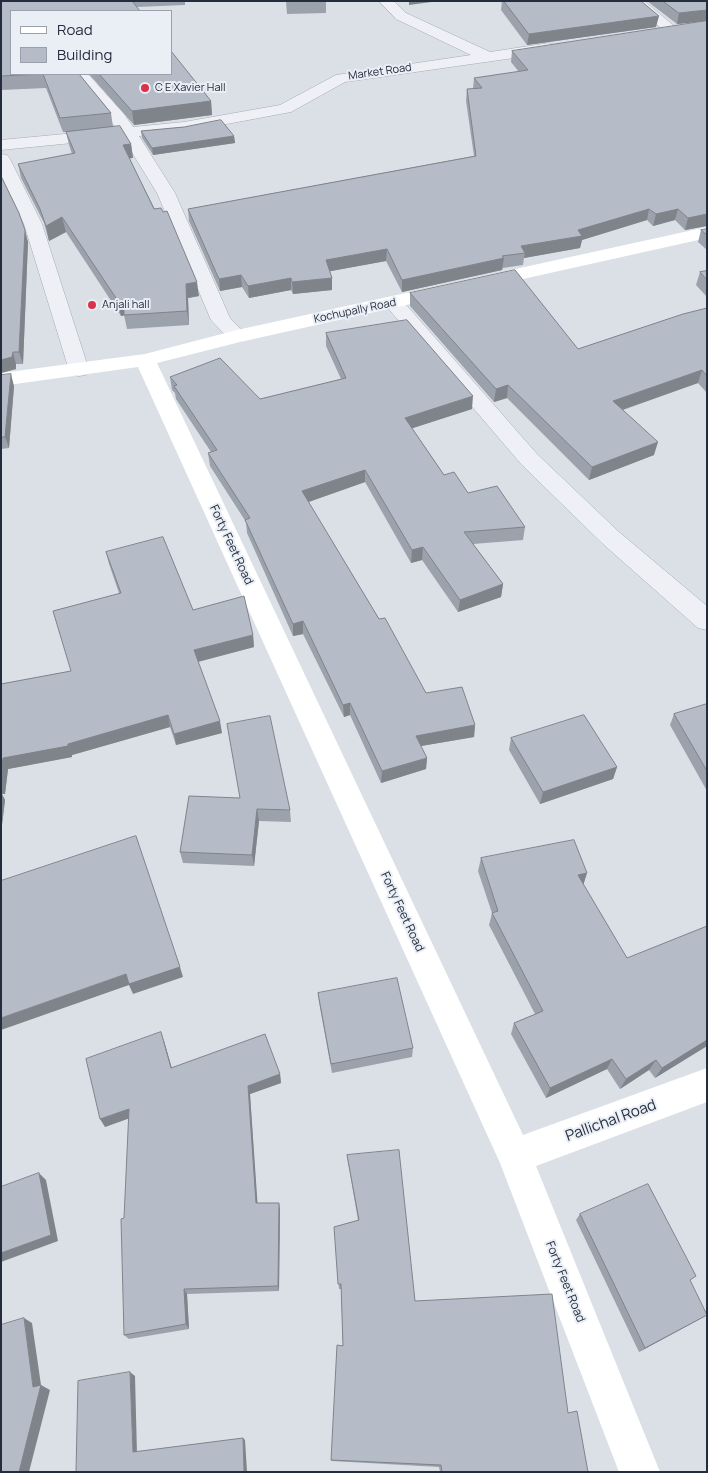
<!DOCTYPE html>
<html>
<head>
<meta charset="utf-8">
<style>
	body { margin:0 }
	#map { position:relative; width:708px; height:1473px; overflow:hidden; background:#dbe0e7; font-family:Manrope,sans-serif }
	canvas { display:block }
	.frame { position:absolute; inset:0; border:2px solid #242d3e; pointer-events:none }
	.legend { position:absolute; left:10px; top:10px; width:162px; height:65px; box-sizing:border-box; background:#eaeef5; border:1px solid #9ba1ac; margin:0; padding:6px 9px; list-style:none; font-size:15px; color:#242d3e }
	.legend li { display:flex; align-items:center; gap:10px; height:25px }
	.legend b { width:25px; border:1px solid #9ba1ac }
</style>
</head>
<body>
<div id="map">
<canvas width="708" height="1473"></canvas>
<div class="frame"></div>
<ul class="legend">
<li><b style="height:6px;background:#fff"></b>Road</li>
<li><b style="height:14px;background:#b5bcc7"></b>Building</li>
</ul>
</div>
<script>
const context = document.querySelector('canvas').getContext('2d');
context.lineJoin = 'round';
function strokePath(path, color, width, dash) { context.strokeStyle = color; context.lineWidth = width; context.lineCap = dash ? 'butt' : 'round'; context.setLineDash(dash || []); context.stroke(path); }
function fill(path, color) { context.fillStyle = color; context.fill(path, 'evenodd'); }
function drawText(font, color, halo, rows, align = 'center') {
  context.font = font + ' Manrope,sans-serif'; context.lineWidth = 4; context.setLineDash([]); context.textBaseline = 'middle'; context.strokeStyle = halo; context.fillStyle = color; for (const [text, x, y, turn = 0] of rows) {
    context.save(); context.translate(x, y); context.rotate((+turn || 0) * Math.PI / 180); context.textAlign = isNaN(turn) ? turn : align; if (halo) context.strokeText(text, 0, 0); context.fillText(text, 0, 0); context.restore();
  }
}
const street = new Path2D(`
	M379,1H394L406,13L490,52L549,43L557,48L549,53L345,82L291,112L184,132L139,136L175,193L230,318L247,336L244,340L237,342L230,340L211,320L157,193L123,138L1,150V140L117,129L72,74H88L124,114L133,127L184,122L280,105L336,75L471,55L396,19Z
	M628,1H644L679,30L672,34L667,33Z
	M1,154L7,155L10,159L42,224L89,370L86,375L79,376L72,375L69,370L24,224L1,177Z
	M394,297L401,299L537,454L619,532L707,606V630L698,628L603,544L521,464L387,307L384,303L387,299Z`);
const secondary = new Path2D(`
	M707,227V238L240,342L157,363L523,1135L707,1068V1102L536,1166L660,1472H619L500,1163L138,367L1,386V373L145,354L237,330Z`);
const wall = new Path2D(`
	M1,1H185V5L137,7L11,11L79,74L111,113L113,127L131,144L133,158H129L199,296L188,298L189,325L127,329L124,315L121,316L66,232L49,241L44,223L21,178L18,164L72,154L69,145L66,132H63L46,88L1,90Z
	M286,1H326V13L287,14Z
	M502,1H641L656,27L527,45L501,10Z
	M647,1H707V21L677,24Z
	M512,51L707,226L685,230L675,220L653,226L647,220L582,240L580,248L524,258L523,265L503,268L502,270L402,292L386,261L330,271L332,290L293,294L291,290L249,298L242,287L220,291L189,221L188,209L474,156L466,101L467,89H473L474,78L519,72L511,62Z
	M89,74H171L211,101L212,115L134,125Z
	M184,127L234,136L235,143L153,155L142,138L141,131Z
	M1,176L28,242L23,364H16V369L1,373Z
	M707,229V250L698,242L701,230Z
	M707,271V297L696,285L700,272Z
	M410,293L578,349L707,308V393L698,383L623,410L654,455L589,480L507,398L494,402L410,306Z
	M326,333L472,409L412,428L444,475L468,493L525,527L523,540L473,544L503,584L501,597L458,612L422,560L411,563L365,482L308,502L379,619L426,693L475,725L474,737L421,746L427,758L426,769L381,783L350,715L344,717L303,634L293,636L247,533L246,522L210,466L208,453L211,452L176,399L175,393L172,390L170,377L260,399L341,379L326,346Z
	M1,375L14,386L9,448L1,449Z
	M106,552L193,610L253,635L254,647L198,662L222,733L176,745L170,727L72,755V757L8,769L5,794H2L5,800L1,833V684L71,671L119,593L109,564Z
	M707,704V791L670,725L674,714Z
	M511,738L617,767L613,779L540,804L509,750Z
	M189,796L290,810L291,822L259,821L254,866L183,863L180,852Z
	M481,858L587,873L583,884L627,958L707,1046L655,1078L649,1070L620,1089L607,1069L546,1098L511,1034L514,1023L535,1014L489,925L492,913L478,871Z
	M318,993L413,1048L412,1057L332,1073L319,1002Z
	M164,1041L172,1068L280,1074L281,1083L250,1094L257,1203L280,1209L279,1291L187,1294L189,1329L129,1339L124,1335L129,1118L105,1127Z
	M347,1155L415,1301L568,1413L588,1472H440L439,1467L332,1461L331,1460L343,1346L341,1289H339L334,1227L358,1220L348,1162Z
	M580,1214L690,1281L700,1319L639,1352L576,1220Z`);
const shadedWall = new Path2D(`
	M409,1H439L409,5Z
	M707,10V21L677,24L679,13Z
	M659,16L656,27L527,45L529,34Z
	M211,101L212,115L134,125L132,111Z
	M234,136L235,143L153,155L152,148Z
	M131,144L133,158L125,159L123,145Z
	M649,209L647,220L582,240L580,248L524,258L525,253L521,246Z
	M678,209L675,220L653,226L656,214Z
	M707,214V226L685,230L688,218Z
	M62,217L66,232L49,241L46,226Z
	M25,230L28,242L23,364L19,352Z
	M387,249L386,261L326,272V260Z
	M504,258L502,270L402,292V280Z
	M241,275L242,287L220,291L219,279Z
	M291,278V290L249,298L248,286Z
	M332,278V290L293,294L292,282Z
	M197,282L199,296L188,298L189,325L187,311L186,284Z
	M124,300L127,315L121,316L118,301Z
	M13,352L16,364V369L1,373V360Z
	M702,370L698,383L610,414L613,401Z
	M11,374L14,386L9,448L5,437Z
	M508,385L507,398L494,402L496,389Z
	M473,396L472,409L404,431L405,418Z
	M658,442L654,455L589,480L592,467Z
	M365,470V482L303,504L302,491Z
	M423,547L422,560L411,563L412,550Z
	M503,584L501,597L458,612L460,600Z
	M303,621V634L293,636V624Z
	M253,635L254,647L197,662L194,650Z
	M350,703V715L344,717L343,705Z
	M168,715L170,727L72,755V757L8,769L5,794H2L5,800L1,833V772L3,758L68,744Z
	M220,721L222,733L176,745L174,734Z
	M475,725L474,737L415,747L416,736Z
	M427,758L426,769L381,783L382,771Z
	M617,767L613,779L540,804L543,792Z
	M257,809L259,821L254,866L252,855Z
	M587,873L583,886L578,875Z
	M180,967L183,977L133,994L129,985L1,1030V1018L126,974Z
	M161,1032L164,1041L174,1077L171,1068Z
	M707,1040V1046L655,1078L662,1068Z
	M612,1059L607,1069L546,1098L550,1088Z
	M656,1060L649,1070L620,1089L626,1079Z
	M280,1074L281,1083L250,1094L258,1210L256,1203L248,1086Z
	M129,1109L133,1117L105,1127L100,1119Z
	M39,1173L46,1180L58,1241L1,1262V1253Z
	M279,1203L280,1209L279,1291L278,1286Z
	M184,1289L187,1294L189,1329L186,1324Z
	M707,1315L700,1319L639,1352L645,1348Z
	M24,1318L32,1323L41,1385L50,1390L29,1472H19L33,1387Z
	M130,1372L135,1376L137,1454L133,1452Z
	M243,1438L245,1440L247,1472H244Z`);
const building = new Path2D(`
	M1,1H132L140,11H11V74H79L111,113L60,118L43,74L1,76Z
	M504,1H641L659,16L529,34Z
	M663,1H707V10L679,13Z
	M707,21V214L688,218L678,209L656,214L649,209L578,230L582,236L521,246L525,253L502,256L504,258L402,280L387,249L326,260L332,278L292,282L291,278L248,286L241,275L219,279L188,209L476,156L467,89L482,88L474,78L528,70L512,51Z
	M171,51L211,101L132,111L99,74H171Z
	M221,120L234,136L152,148L141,131L184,127Z
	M120,126L131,144L123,145L154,209L161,208L163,212L167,211L197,282L186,284L187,311L124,315V300L118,301L62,217L46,226L40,209L18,164L75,153L66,132Z
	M1,176L19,213L25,230L19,352H13L12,357L1,360Z
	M707,229V235L701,230Z
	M515,270L578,349L683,314L707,308V376L702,370L613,401L658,442L592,467L508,385L496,389L410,293Z
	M707,271V280L700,272Z
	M407,320L473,396L405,418L444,475L454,472L468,493L497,486L525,527L464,532L503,584L460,600L423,547L412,550L365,470L302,491L379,619L385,618L426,693L462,687L475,725L416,736L427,758L382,771L350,703L343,705L303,621L293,624L245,520L250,518L208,453L217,450L174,386L177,385L170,377L220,358L260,399L346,378L326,333Z
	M11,374L5,437H1V375Z
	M163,537L193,610L244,596L253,635L194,650L220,721L174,734L168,715L68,744V746L3,758L1,772V684L71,671L53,611L121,593L106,552Z
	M707,704V771L674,714Z
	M584,715L617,767L543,792L511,738Z
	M270,716L290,810L257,809L252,855L180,852L189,796L240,798L227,724Z
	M136,836L180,967L129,984L126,974L1,1018V881Z
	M574,840L587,873L578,875L627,958L707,926V1040L662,1068L656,1060L626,1079L612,1059L550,1088L514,1023L543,1011L492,913L498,911L481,858Z
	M397,978L413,1048L331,1064L318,993Z
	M161,1032L171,1068L265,1034L280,1074L248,1086L256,1203H279L278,1286L184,1289L186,1324L124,1335L121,1219L124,1218L129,1109L100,1119L86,1059Z
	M399,1150L415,1301L552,1294L568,1413L577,1411L588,1472H442L441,1465L331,1460L337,1345L343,1346L341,1284H338L334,1227L359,1220L347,1155Z
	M39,1173L51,1235L1,1253V1187Z
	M648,1184L696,1276L690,1280L707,1315L645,1348L580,1214Z
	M24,1318L33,1387L41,1385L19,1472H1V1325Z
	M130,1372L133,1452L243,1438L244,1472H76L78,1381Z`);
const markers = [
	[145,88,5,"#da324b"],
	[92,305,5,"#da324b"]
];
const farStreetnames = [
	["Market Road",380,72,-8],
	["Kochupally Road",355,311,-12]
];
const farPoinames = [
	["C E Xavier Hall",155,88],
	["Anjali hall",102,305]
];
const streetNames = [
	["Forty Feet Road",231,545,65],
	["Forty Feet Road",402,912,65],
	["Forty Feet Road",565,1282,68]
];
const nearStreetnames = [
	["Pallichal Road",611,1121,-20]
];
strokePath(street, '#a4aab4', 1);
fill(street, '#eef0f5');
fill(secondary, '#fff');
fill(wall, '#9ca2ab');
fill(shadedWall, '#7f848b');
fill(building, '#b5bcc7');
strokePath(building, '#7f848b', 1);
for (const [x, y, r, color] of markers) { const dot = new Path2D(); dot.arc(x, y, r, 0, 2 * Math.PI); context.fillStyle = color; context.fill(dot); strokePath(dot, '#eaeef5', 2); }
drawText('11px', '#242d3e', '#eaeef5', farStreetnames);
drawText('11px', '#242d3e', '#eaeef5', farPoinames, 'left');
drawText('12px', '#242d3e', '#eaeef5', streetNames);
drawText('15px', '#242d3e', '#eaeef5', nearStreetnames);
</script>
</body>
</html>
